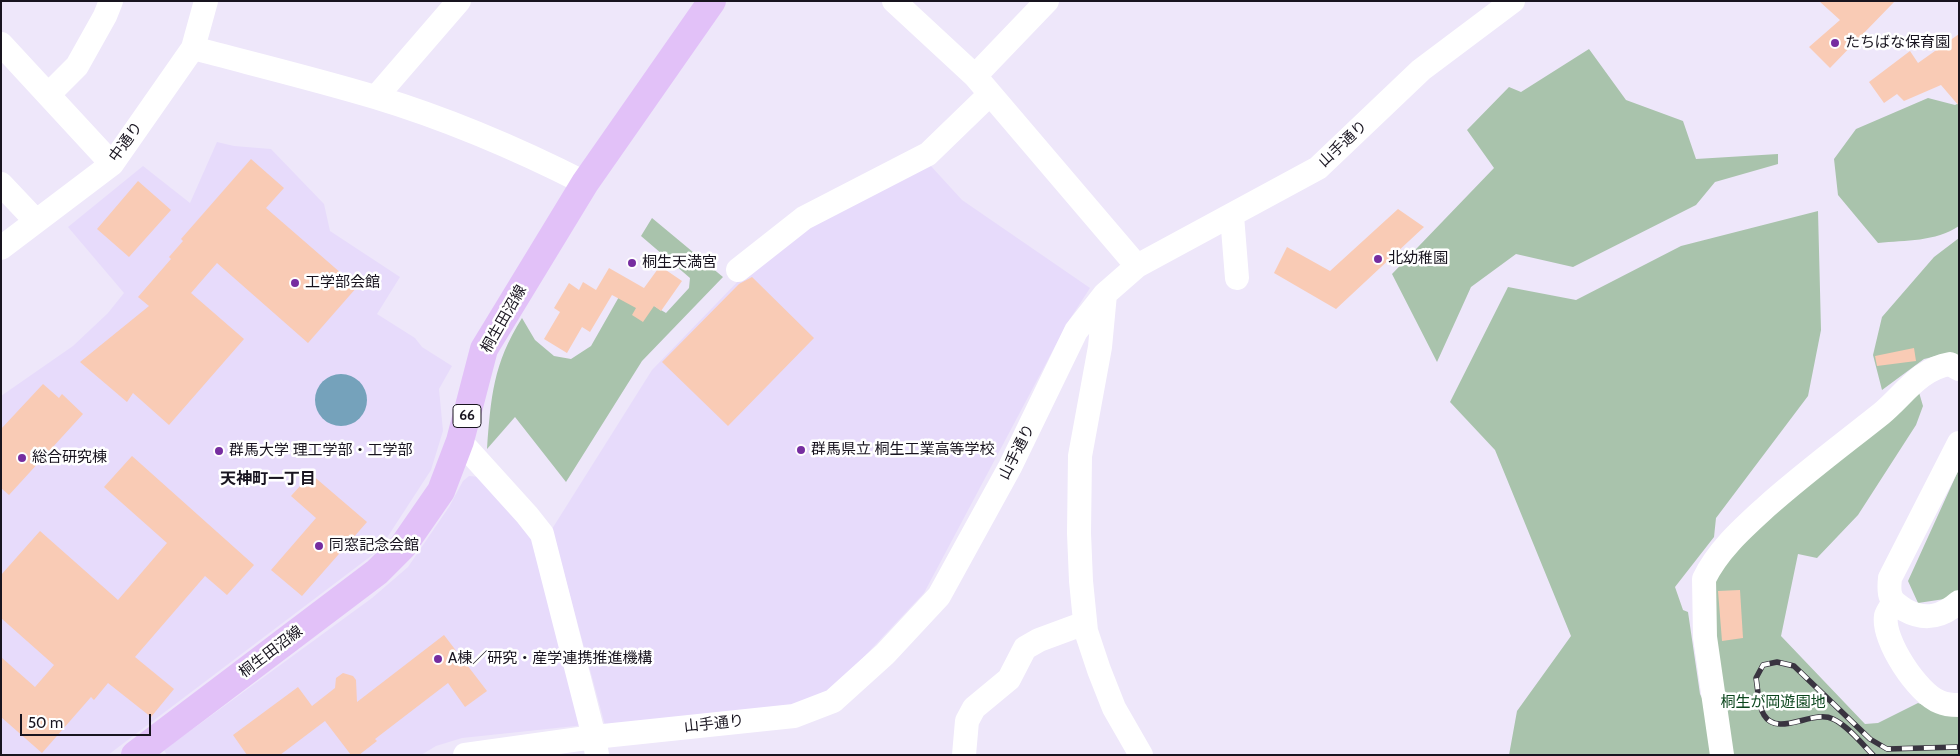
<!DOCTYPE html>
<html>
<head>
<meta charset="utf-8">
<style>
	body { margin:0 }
	#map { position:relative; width:1960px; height:756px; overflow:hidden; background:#eee7fa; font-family:Cabin,sans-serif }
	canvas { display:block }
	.frame { position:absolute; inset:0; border:2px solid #18141f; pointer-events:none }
	.scale { position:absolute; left:20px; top:714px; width:131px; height:22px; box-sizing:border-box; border:2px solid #18141f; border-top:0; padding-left:6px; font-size:15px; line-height:18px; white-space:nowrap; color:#18141f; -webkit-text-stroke:4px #fff; paint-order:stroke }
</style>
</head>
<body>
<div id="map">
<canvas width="1960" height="756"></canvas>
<div class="frame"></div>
<div class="scale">50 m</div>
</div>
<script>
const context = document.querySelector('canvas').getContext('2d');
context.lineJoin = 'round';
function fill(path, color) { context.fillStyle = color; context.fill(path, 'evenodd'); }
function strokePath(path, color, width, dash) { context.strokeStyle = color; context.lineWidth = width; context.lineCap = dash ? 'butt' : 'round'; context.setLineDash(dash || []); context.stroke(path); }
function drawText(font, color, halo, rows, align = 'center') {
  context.font = font + ' Cabin,"Noto Sans JP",sans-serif'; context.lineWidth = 5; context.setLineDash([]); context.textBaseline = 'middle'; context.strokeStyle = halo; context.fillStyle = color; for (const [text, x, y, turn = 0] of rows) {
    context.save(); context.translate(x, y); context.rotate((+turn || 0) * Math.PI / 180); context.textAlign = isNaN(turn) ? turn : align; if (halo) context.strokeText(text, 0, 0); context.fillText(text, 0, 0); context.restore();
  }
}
const built = new Path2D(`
	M217,142L234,146L271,149L324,204L330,231L400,277L377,314L415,338L422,347L452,366L439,389L443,431L431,470L379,550L108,755H1V396L73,346L108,313L124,293L68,227L143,166L190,203Z
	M930,165L962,200L1090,288L1068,322L924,593L830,693L793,707L606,729L552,529L652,370L747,272L810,224Z
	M469,476L480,477L532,537L585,725L462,738L436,746L421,755H167L164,750L372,598L408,567L449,507L463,481Z`);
const green = new Path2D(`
	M1589,49L1626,100L1683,121L1696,159L1778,154V164L1715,182L1696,205L1573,267L1516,254L1471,287L1437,362L1392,274L1494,168L1467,130L1509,87L1521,92Z
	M1928,98L1955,105L1959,103V226C1935,242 1906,240 1878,243L1838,195L1834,159L1856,129Z
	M1818,211L1821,330L1808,396L1716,518L1714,537L1675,587L1683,610L1688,612L1700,694L1729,754L1710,580L1731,548L1918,389L1923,406L1916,425L1858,515L1817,558L1798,554L1781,636L1865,724L1878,723L1918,703L1938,711H1959V755H1509L1517,711L1571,636L1495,450L1450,402L1508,287L1576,300L1681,246Z
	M652,218L723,277L642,361L566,482L515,417L487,449C491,397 493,364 522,318L535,340L554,356L571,359L591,346L624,288L666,313L689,288L690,278L641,236Z
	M1959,238V359L1945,354L1924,359L1882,390L1873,355L1882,317L1934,257Z
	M1959,469V591L1951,598L1918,603L1908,581Z`);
const water = new Path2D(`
	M315 400a26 26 0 1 1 52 0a26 26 0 1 1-52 0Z`);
const building = new Path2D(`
	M1819,1H1895L1830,68L1809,47L1840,20Z
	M1959,34V106L1941,85L1904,101L1897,94L1884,103L1869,82L1910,51L1918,63Z
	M251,159L284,188L266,208L357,287L308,343L217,263L191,293L244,339L169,425L133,393L127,402L80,362L149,306L138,297L171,259L169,257L183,241L181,239Z
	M138,181L171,210L129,257L97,229Z
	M1398,209L1424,227L1336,309L1274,273L1287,247L1330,271Z
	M660,266L682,281L661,311L654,306L643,322L632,315L636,308L612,295L590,332L582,327L567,353L544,339L560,312L554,308L569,283L579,290L583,282L596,290L609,268L644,288Z
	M752,277L814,338L728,426L662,362L739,284Z
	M1914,348L1916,361L1877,366L1875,356Z
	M43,384L59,398L62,394L83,414L9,495L1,488V429Z
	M132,456L254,565L227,595L205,576L135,657L174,689L151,717L108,683L94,700L91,697L42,753L1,717V657L35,687L54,665L1,618V575L40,531L118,600L167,543L104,487Z
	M311,474L367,522L302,596L271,570L316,518L291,496Z
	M1740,590L1743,638L1722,641L1718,591Z
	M444,635L487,691L465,707L448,683L375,739L377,741L359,755H351L325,721L280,755H247L233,735L298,687L312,706L335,688L336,678L343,673L353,676L356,680L357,702Z`);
const minor = new Path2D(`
	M894,1L975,76L1137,266
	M1,44L112,164
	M193,48C253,64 315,79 375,97C448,119 518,149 585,183
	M975,76L1047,1
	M49,94L77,66L105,16L111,1
	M376,97L459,1
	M1,184L36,221
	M1232,216L1237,278
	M1,248L112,164L193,48L206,1
	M738,270L804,218L928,154L990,94
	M1105,294L1100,347L1080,456L1079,533L1081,581L1086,631L1099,670L1114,708L1141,755
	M460,441L527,515L542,534L594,737L597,755
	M1959,443L1890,578C1888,596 1890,601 1905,610C1925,621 1942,617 1959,602
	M1893,603C1891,607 1887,612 1886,616C1882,640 1918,694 1940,702C1946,705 1952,705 1959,705
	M465,755L594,737L794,716L833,701L885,654L939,596L1010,467L1076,331L1105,294L1137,266L1318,168L1421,70L1513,1
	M964,755L967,721L974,708L1009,679L1025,648L1039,640L1085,623
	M1722,755L1705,637L1704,579C1718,550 1743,528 1766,507C1803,474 1842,445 1881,414C1904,395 1919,369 1950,364L1959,369`);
const major = new Path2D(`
	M135,755L377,572L403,546L441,491L460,441L484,349L585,183L712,1`);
const rail = new Path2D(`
	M1873,755C1862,744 1847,725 1833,719C1813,709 1778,738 1764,715C1758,706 1758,689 1756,678L1763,665L1777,662L1794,666L1870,739L1887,749L1959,747`);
const markers = [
	[1835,43,5,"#762da0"],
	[1378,259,5,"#762da0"],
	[632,263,5,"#762da0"],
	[295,283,5,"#762da0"],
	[801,450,5,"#762da0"],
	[219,451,5,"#762da0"],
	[22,458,5,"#762da0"],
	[319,546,5,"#762da0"],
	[438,659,5,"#762da0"]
];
const shields = [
	[467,416,28]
];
const shieldNames = [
	["66",467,416]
];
const poiNames = [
	["たちばな保育園",1845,43],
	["北幼稚園",1388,259],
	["桐生天満宮",642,263],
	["工学部会館",305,283],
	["群馬県立 桐生工業高等学校",811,450],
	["群馬大学 理工学部・工学部",229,451],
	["総合研究棟",32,458],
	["同窓記念会館",329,546],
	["A棟／研究・産学連携推進機構",448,659]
];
const streetNames = [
	["中通り",126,142,-54],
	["山手通り",1343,144,-43],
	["桐生田沼線",504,319,-60],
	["山手通り",1017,452,-63],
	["桐生田沼線",271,652,-37],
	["山手通り",714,724,-6]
];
const parkNames = [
	["桐生が岡遊園地",1773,703]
];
const neighbourhoodNames = [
	["天神町一丁目",268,479]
];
fill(built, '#e7dbfb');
fill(green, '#a9c3ac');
fill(water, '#75a2bb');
fill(building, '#f9cbb5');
strokePath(minor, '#fff', 24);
strokePath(major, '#e2c1f8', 28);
strokePath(rail, '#393440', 5.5);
strokePath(rail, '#fff', 4, [11]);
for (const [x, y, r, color] of markers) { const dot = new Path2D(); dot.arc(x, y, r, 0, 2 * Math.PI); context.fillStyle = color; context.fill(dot); strokePath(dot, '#fff', 2); }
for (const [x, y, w] of shields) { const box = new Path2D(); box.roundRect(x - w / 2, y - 11.5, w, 23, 4); context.fillStyle = '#fff'; context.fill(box); strokePath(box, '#18141f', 1); }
drawText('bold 14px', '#18141f', null, shieldNames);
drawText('15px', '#18141f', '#fff', poiNames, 'left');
drawText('15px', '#18141f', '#fff', streetNames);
drawText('15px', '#0b461d', '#fff', parkNames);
drawText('bold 16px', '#18141f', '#fff', neighbourhoodNames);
</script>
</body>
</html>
